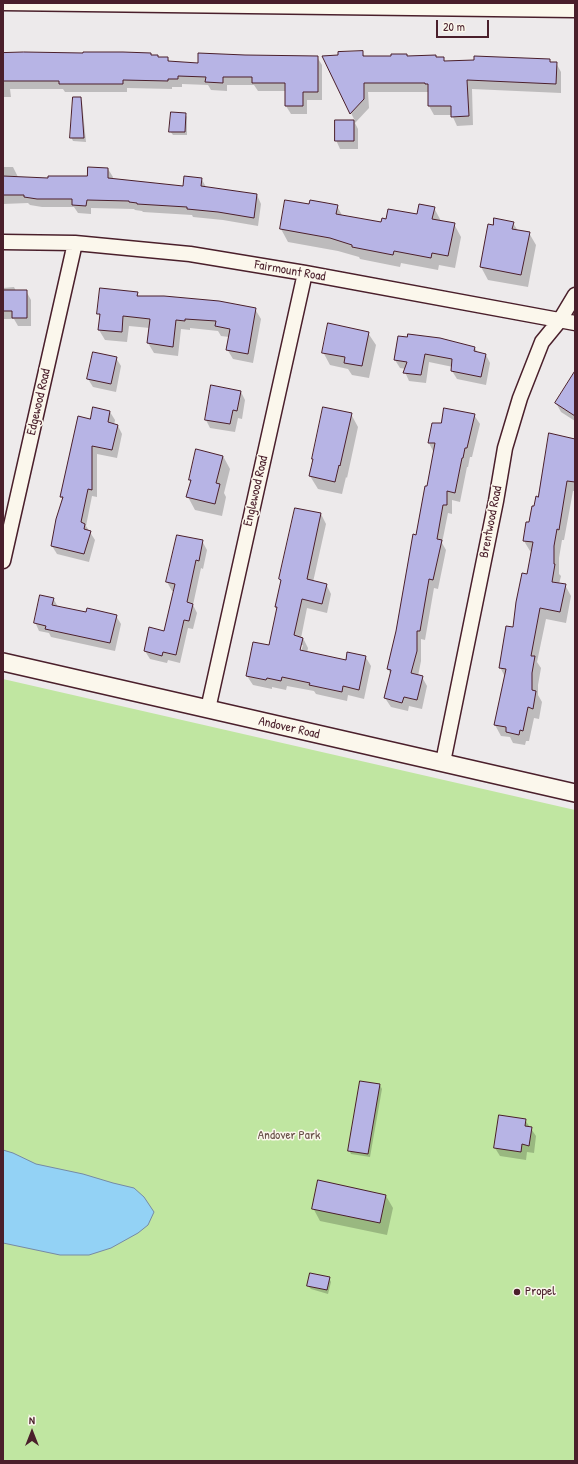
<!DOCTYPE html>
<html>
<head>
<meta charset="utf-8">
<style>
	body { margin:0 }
	#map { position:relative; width:578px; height:1464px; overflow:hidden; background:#edeaeb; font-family:"Patrick Hand",sans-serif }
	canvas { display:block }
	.frame { position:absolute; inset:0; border:4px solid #4a1f2b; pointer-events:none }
	.north { position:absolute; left:12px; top:1412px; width:40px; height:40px; -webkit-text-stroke:3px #fbf7ec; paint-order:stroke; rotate:0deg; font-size:11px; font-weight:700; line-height:16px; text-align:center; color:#4a1f2b }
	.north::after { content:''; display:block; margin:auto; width:14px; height:18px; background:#4a1f2b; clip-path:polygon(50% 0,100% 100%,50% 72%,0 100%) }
	.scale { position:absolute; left:436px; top:20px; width:53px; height:18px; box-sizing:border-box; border:2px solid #4a1f2b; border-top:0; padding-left:5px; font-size:12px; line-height:14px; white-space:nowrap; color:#4a1f2b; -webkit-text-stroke:3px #fbf7ec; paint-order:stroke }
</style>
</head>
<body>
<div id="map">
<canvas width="578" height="1464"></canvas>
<div class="frame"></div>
<div class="north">N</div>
<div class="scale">20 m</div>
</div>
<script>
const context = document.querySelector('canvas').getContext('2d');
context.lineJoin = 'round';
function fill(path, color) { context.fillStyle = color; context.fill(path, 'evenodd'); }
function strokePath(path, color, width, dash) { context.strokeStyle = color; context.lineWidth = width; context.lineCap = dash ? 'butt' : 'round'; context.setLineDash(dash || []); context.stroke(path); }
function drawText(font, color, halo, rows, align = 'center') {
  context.font = font + ' "Patrick Hand",sans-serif'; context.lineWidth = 3; context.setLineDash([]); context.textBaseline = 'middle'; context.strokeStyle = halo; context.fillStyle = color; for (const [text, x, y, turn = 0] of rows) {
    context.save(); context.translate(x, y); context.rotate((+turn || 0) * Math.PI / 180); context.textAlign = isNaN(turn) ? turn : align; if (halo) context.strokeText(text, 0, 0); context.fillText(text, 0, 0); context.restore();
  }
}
const green = new Path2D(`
	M3,679L575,810V1461H3Z`);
const water = new Path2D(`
	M3,1150L13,1153L36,1164L83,1174L113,1183L134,1188L144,1197L154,1212L148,1225L138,1233L111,1248L89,1255H60L3,1243Z`);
const shadow = new Path2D(`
	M362,52L365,57H392L407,55L408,57L443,58L445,62L549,60L551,63H556L561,72V93L472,89L473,125L457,126L452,115H434L429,106V92H368L369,108L355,123L358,129V149H340L336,140V121H355L323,57L339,56Z
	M3,54H151L152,56H157L159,58H168L170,63L199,64L317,57L322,65V100H307V114H291L286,106V91H258L254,85H227V91L211,90L208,85L182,84V87H172V89L127,88V92H65L63,89H10L11,97H3Z
	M80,98L82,102L86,142L73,141L71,137Z
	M185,114L187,117V135H173L170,131Z
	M3,167H13L18,177L49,179L88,177L108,169L113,177L112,180L184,187L201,178L206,187L257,195L261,204L258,226L223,220L193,217L192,215L143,212L142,211L135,210L134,209L91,208V214L78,213L74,207H42L30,205L28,203L3,204Z
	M286,201L310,206H337L343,217L382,223L387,220L418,215L434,208L441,221L454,224L461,237L455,268L439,265L438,270L401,263L400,267L360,259L359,257L338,251L288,242L281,229Z
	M513,223L518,231L529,233L536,245L528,287L488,280L481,267L489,225L494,227Z
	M14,287L16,291H26L31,300V326H18L14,319H3V288Z
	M137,293L139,297L255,309L261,319L253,363L233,359L227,349L229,337L221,336L218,331L190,328V330L181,329L178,356L154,353L148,343L150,328L129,326L127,342L105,340L99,330L101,318L98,313Z
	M368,333L376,345L369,378L352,375L348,369L330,365L323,352Z
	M408,338L474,347L478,353L486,355L490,363L486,385L457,379L452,371L453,367L429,362L426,383L409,381L405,372L406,369L400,368L395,360Z
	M116,358L121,366L116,392L93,387L88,379Z
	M575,373V421L561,412L556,403Z
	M241,392L245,400L242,419L238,418L235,432L210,428L206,420Z
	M110,412L115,420L114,425L118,426L122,434L117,458L97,454V497L92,496L86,526L95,540L89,562L57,554L52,546L63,500L61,497L91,420Z
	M351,414L358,427L347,478L346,477L342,494L318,489L310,476Z
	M474,415L480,424L472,457H470L468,467H467L460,502L452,500V514L448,513L442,543L446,550L438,589L434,588L425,640L421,639V661L418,676L422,677L427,686L422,709L409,706L408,711L391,707L385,698L391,675L388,669L434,453L429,443L432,424H442Z
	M575,440V491H573L564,540H562L559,558V574L561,576L559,584L565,585L571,596L566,623L546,619L537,662L541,668L538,685V695L542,702L539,719L534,718L529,741H526L525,745L513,743L510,737L501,736L495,725L505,677L500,667L514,629L527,575L532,552L530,551L524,541L535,507L538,498Z
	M223,456L230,469L224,493L226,497L222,516L195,510L188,497L191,482L190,479Z
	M321,514L326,524L313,582L326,584L331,594L327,613L307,608L301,638H303L308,648L307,653L347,661L365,656L371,666L364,699L348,695L347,701L316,694L314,691L287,686L286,690L272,687V689L253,685L247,676L270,646L278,609L276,607L282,582L280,579ZM301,645H303L300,655H298Z
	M202,541L207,550L203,569L201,568L193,605L197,613L193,629L188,628L180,663L168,660L167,663L150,659L145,651L165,632L174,591H172L167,582Z
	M53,598L58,607L87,613L116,616L121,624L115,651L51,637L49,633L39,631L35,622Z
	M380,1085L382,1089L370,1157L351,1154L349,1150Z
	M525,1120L536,1136L534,1153L527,1152L526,1160L500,1156L495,1148Z
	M386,1196L393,1208L387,1235L320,1221L313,1208Z
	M329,1278L331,1282L328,1294L311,1289L308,1286Z`);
const building = new Path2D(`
	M363,51V56H391V54H407V56L436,55V57H444V61L474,60V56L550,59V62H557L556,84L467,80L469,116L451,117V106H428V84H425V83H364V99L350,114L322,56L338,55V52Z
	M24,52L83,53V52H123L151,53V55H158V57H168V61L198,63V53L245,55L318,56V92H303V106H285V83H252V77H223V83L205,82L206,77L178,76V79H168V81L123,80V84H59V81H3V53Z
	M73,97H81L84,138H70Z
	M171,112L186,113L185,132H169Z
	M335,120H354V141H335Z
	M88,167L108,168V178L183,186L184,176L202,178L201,186L257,194L254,218L218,212L187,209V207L137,204V203L129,202V201L87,200L86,206L72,205V199H37L24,197V195H3V176L48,178V176H87Z
	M285,200L309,204L310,200L338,205L336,214L381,222L382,218L386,219L388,209L417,214L419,204L435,207L432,219L455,223L448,256L432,253L431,258L394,251L393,255L352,247V245L330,238L280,229Z
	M494,218L514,222L512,229L530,232L521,275L480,267L488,224L493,225Z
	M100,288L138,292L137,296H164L219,301L256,308L248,354L226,350L230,329L215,326L216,321L185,319V321L176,320L173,347L147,343L150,319L123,316L122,332L98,330L100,314H97Z
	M3,290H27V318H12V311H3Z
	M328,323L369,332L362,366L344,363L345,357L322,353Z
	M408,334L440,338L475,347L474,351L486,354L481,377L451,371L452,359L425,354L421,375L403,373L407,362L394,360L398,336L407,337Z
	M93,352L117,357L111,384L87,379Z
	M575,371V416L555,403Z
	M211,385L241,391L237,411L233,410L230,424L205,420Z
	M93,407L110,411L108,422L118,425L112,450L92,446V490L88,489L81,522L85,524L84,529L91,531L84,554L51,546L56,519L63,497H60L78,416L90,419Z
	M323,407L352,413L340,466L339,465L335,482L309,476L313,459H312Z
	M444,408L475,414L467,448H465L463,458H462L455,493L447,491V505H443L437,539L442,540L433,580L429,579L420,631H417V651L411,673L423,676L417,700L404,697L402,703L384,698L391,670L387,669L396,631L413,534L416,535L425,486H427L435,443H428L432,423H441Z
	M549,433L575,439V482L567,481L559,530L557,529L554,546V564H555L552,582L566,584L560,612L540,608L531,656H535L532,673V690L536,691L533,709L528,707L523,731L520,730L519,735L506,732V727L494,725L506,669L499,668L506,626L513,627L516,602L522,573L527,574L533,542L523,541L526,522H529L532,506H534L536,496L538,497Z
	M196,449L223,456L216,483L220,484L215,504L186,497L191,480H189Z
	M295,508L321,513L307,579L327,584L322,604L302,599L294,635L303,638L300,650L346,660L347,652L366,656L359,690L343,686L342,692L309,685L310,683L282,677L281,681L267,678L266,680L246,676L253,642L269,645L277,607H275L281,580L279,579Z
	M177,535L203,540L199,561L196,560L187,602L193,604L189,621L184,620L176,655L163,652L162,656L144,651L149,627L164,631L175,584L166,582Z
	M40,595L54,598L52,605L86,612L87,608L117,615L110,643L45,629L46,626L34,623Z
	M360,1081L380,1084L368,1154L348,1151Z
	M499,1115L526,1119L525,1126L532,1127L529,1146L522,1144L521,1152L494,1148Z
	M318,1180L386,1195L380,1223L312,1209Z
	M310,1273L330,1277L327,1290L307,1286Z`);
const minor = new Path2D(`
	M3,3L575,10
	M3,242L75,243L190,254L305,273L575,323
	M3,561L75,243
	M208,709L305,273
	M443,762L496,501L505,448L520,398L542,342L560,320L575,295`);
const tertiary = new Path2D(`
	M3,662L575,793`);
const markers = [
	[517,1292,4,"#4a1f2b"]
];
const streetNames = [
	["Fairmount Road",290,271,10],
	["Edgewood Road",39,402,-77],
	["Englewood Road",256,491,-77],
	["Brentwood Road",491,522,-79],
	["Andover Road",289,728,13]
];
const parkNames = [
	["Andover Park",289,1136]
];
const poiNames = [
	["Propel",525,1292]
];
fill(green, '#c0e6a1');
fill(water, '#93d2f5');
strokePath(water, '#768aa4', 1);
fill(shadow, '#0003');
fill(building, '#b7b4e5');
strokePath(building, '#4a1f2b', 1);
strokePath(minor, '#4a1f2b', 17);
strokePath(tertiary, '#4a1f2b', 20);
strokePath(minor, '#fbf7ec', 14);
strokePath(tertiary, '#fbf7ec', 17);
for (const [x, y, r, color] of markers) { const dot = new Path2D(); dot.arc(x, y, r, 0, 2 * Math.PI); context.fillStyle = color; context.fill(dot); strokePath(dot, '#fbf7ec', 1.5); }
drawText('13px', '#4a1f2b', '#fbf7ec', streetNames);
drawText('13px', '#685148', '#fbf7ec', parkNames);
drawText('13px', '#4a1f2b', '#fbf7ec', poiNames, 'left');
</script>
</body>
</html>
